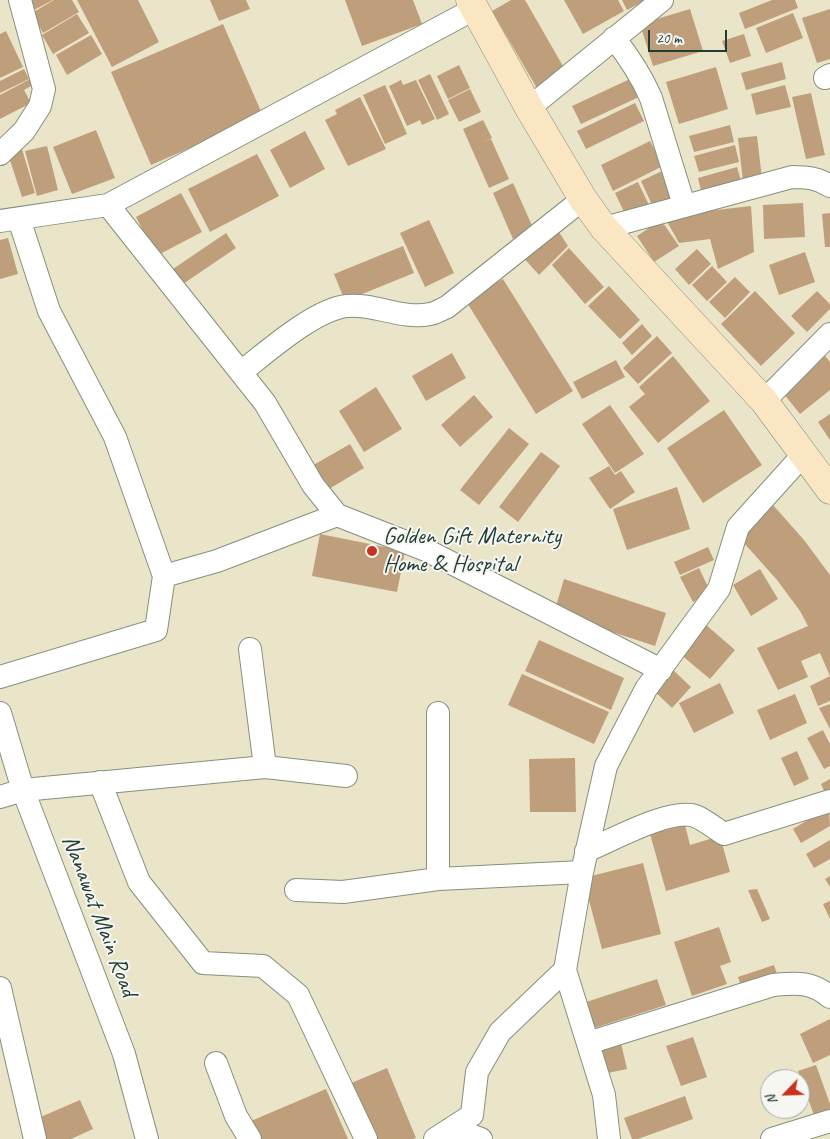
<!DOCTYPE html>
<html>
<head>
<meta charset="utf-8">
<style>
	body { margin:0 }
	#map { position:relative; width:830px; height:1139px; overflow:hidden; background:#eae5c8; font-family:Caveat,sans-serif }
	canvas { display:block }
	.north { position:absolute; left:760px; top:1069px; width:50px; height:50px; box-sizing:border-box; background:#f6f6f2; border:1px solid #a0aca6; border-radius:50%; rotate:246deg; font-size:14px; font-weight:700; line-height:20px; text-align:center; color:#1f3d34 }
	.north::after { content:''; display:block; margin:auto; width:18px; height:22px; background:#c8321e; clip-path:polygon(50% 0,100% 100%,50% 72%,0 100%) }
	.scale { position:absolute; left:648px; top:30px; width:79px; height:22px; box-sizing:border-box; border:2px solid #1f3d34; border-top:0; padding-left:6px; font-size:15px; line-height:18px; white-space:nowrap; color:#1f3d34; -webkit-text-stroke:4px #f6f6f2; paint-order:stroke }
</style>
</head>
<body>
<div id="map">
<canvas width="830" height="1139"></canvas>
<div class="north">N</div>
<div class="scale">20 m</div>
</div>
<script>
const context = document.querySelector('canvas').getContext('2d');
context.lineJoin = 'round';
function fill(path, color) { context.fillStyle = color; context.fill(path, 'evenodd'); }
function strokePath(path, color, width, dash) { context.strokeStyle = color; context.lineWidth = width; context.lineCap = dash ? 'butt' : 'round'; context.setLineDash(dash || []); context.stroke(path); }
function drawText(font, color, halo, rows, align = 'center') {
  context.font = font + ' Caveat,sans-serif'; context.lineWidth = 4; context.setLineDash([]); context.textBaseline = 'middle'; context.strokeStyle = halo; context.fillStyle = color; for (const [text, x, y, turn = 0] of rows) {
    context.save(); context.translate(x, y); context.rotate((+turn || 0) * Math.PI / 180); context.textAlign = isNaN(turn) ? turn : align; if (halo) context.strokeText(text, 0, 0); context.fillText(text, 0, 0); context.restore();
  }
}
const building = new Path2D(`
	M29,0H53L34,10Z
	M54,0H72L79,12L43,33L32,13Z
	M77,0H138L159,42L112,67Z
	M210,0H246L250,9L219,21Z
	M345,0H413L422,24L362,46Z
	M511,0H525L567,73L538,90L492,11Z
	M564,0H618L624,11L583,34Z
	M622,0H646L627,10Z
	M772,0H795L798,8L745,29L739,13Z
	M690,9L703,51L653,66L640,24Z
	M830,9V59L817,63L802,18Z
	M793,13L803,38L766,53L756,28Z
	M77,14L89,33L53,54L42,35Z
	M223,24L263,116L151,165L111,72Z
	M6,31L23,67L0,78V34Z
	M744,34L751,56L730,63L722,41Z
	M91,35L102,54L67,75L56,55Z
	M782,62L786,79L746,90L741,73Z
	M459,65L470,88L448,99L437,76Z
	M716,67L728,109L679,124L666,82Z
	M24,69L29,79L0,93V81Z
	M430,74L449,114L437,120L418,80Z
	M30,79L33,85L24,90L31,103L0,119V95Z
	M630,79L639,97L581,124L572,106Z
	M401,80L403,85L416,80L435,119L422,125L420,120L407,126L389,86Z
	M385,85L407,134L385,144L363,95Z
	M785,85L791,107L756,115L751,94Z
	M470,89L481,112L459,122L448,100Z
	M811,93L825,155L806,159L792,97Z
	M360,97L386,149L348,166L325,120L337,114L335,110Z
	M635,103L644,121L586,149L577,131Z
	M483,120L492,138L484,142L491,139L509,179L489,188L463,129Z
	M730,125L734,142L694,152L689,136Z
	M96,130L115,178L72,194L53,147Z
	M305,131L325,169L290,188L270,150Z
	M757,136L762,179L743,181L738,138Z
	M650,141L663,166L613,191L601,165Z
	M735,145L739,162L699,172L694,156Z
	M47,146L58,190L37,196L25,151Z
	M22,149L35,193L22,197L8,154Z
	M257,154L279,196L210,232L188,189Z
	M737,167L742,184L702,195L698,178Z
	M664,170L676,196L653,207L641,181Z
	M638,182L650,207L627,218L615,193Z
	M513,183L534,230L513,239L493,193Z
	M181,193L202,232L156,256L136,217Z
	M803,203L805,237L764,239L763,205Z
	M751,206L754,252L718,269L710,239L679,243L664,216Z
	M830,213V247H825L822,214Z
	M429,220L454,273L425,287L400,233Z
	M661,220L679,246L654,262L637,236Z
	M555,226L568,246L539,275L522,256Z
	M226,233L236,248L180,286L170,271Z
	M8,238L18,274L0,279V240Z
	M403,246L414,273L345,301L334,274Z
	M569,248L604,287L585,304L552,265Z
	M697,249L711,264L689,285L675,269Z
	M805,252L815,282L779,295L769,265Z
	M712,266L727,282L707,301L692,285Z
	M735,277L750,292L725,318L709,302Z
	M503,279L573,391L536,414L466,301Z
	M609,286L640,320L620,339L588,306Z
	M755,291L795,333L761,366L721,324Z
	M817,291L830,304V309L807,332L791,316Z
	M642,324L652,336L632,355L622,343Z
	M657,336L672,353L638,384L623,368Z
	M822,352L830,362V390L800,414L779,388Z
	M452,353L466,378L426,401L412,376Z
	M673,356L710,401L658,443L629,407L645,394L639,387Z
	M616,360L625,377L582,399L573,382Z
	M376,387L402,429L364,452L339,411Z
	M474,395L493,417L460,447L441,425Z
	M610,405L644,454L615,473L582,424Z
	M724,410L762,465L703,503L667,448Z
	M830,414V440L818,422Z
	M509,428L529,444L479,505L460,490Z
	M350,444L364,468L324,492L310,467Z
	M541,452L560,466L518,522L499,507Z
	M609,466L615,475L621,471L635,492L610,509L589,478Z
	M677,487L690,529L627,550L613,509Z
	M773,505L804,540L830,575V701L818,706L810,686L830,676L820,653L801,661L808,677L778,690L757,648L808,626L800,611L777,580L736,534Z
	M320,534L405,551L397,592L312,576Z
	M708,547L714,560L680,575L674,562Z
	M699,568L711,593L693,602L680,577Z
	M760,569L778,599L751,616L733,585Z
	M564,579L666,613L655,646L554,613Z
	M705,624L735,650L710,679L680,654Z
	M539,640L624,678L611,710L525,671Z
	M671,668L691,687L672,708L651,688Z
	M522,674L609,712L594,744L508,705Z
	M720,683L734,713L694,733L679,703Z
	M795,694L807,723L770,740L757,710Z
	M830,704V729L819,708Z
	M823,730L830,744V766L824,769L807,738Z
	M797,751L809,779L794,786L781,758Z
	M575,758L576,812H530L529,759Z
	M830,779V798L828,799L821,784Z
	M829,807L830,826L801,843L793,829Z
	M685,825L690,845L720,836L730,872L666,891L650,834Z
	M830,840V859L814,868L806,854Z
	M643,863L661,934L602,949L583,878Z
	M830,876V887L825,879Z
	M757,889L770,919L762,922L748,890Z
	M830,901V919L823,904Z
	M719,927L731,962L720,966L727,984L692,996L674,942Z
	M774,965L778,977L742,989L738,977Z
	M657,979L666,1005L591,1029L583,1003Z
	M830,1019V1055L813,1063L800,1034Z
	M693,1037L707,1077L681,1086L666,1046Z
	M621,1043L627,1069L603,1074L597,1049Z
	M816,1065L830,1104V1110L814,1115L798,1071Z
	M387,1068L416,1138L413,1139H372L349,1084Z
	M326,1089L348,1139H260L244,1124Z
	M685,1096L693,1119L638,1139H632L624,1118Z
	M80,1100L93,1129L71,1139H45L36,1119Z`);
const minor = new Path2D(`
	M614,38C629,57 641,75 651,98L684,205
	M825,78L830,75
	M529,108L662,0
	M0,154L24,131L40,106L44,89L20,0
	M108,205L265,403L313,485L337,515L426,550L661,670
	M0,221L108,205L463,15L475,10
	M604,228L792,177C807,177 818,178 830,186
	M241,372C267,352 315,309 347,306C374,303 402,320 430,314C436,313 442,309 447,307L583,199
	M764,401L830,334
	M164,576L217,561L337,515
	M250,649L265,767
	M0,677L156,630L164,576L115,437L49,311L19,219
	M0,713L23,790L124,1054L147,1139
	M438,713V879
	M100,782L139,882L203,963L263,966L298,995L366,1139
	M0,797L23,790L265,767L346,776
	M586,851C613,840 664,811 691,815C700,816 716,829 724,834L830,801
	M296,890L343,892L438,879L582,872
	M0,988L35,1139
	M588,1043L773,985C796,983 811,981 830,997
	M216,1063L236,1116L250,1139
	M452,1128L481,1139
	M435,1139L472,1115L477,1072L500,1032L565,970
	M609,1139L604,1095L565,970L582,872L606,766L646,689L719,589L738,527L803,455
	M772,1139L830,1121`);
const secondary = new Path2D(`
	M470,0L529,108L583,199L604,228L764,401L830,490`);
const markers = [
	[372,551,6,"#c8321e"]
];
const poiNames = [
	["Golden Gift Maternity",383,537],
	["Home & Hospital",383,565]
];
const streetNames = [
	["Nanawat Main Road",99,916,69]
];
fill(building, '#bf9e7c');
strokePath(minor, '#84917e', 24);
strokePath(secondary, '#84917e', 29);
strokePath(minor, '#fff', 22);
strokePath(secondary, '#fbe6c4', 28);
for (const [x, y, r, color] of markers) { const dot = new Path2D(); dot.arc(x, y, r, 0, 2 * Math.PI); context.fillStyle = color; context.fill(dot); strokePath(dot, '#f6f6f2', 2); }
drawText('24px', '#1f3d34', '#f6f6f2', poiNames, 'left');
drawText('24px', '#1f3d34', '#f6f6f2', streetNames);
</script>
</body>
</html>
